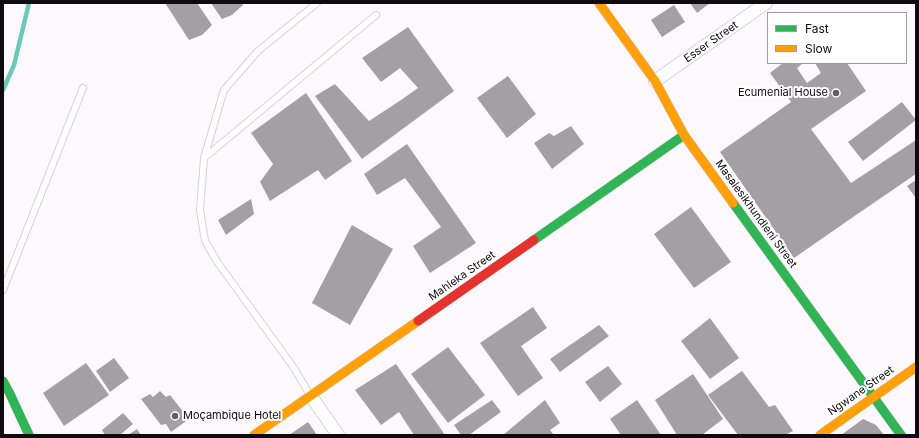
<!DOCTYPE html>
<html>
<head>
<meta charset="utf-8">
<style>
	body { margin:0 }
	#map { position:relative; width:919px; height:438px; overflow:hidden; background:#fdf8fc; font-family:Inter,sans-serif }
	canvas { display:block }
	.frame { position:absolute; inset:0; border:4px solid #0e0b0e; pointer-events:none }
	.legend { position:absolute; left:767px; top:12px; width:140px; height:52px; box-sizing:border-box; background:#fff; border:1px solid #9f9d9f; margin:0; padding:5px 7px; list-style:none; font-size:12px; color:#0e0b0e }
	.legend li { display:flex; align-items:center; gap:8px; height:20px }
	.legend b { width:20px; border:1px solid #9f9d9f }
</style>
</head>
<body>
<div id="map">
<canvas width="919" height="438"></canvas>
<div class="frame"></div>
<ul class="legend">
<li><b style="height:5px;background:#30b455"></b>Fast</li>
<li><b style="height:5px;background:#ff9f0a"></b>Slow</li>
</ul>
</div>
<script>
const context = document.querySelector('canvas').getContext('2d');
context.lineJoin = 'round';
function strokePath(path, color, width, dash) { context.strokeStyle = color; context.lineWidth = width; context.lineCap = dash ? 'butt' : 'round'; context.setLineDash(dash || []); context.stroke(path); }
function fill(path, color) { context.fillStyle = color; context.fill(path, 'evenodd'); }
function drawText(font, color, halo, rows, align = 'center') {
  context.font = font + ' Inter,sans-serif'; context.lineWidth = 4; context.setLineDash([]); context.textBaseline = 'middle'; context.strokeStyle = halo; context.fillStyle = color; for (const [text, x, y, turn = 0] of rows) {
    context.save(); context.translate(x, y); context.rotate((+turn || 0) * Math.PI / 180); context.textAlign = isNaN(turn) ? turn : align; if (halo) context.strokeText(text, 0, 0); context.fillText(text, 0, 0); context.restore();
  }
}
const stream = new Path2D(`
	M3,90L14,65L29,3`);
const building = new Path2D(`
	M165,3H197L212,25L202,35L189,40Z
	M211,3H242L243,5L232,15L222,19Z
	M690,3H710L697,13Z
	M674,5L685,22L662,37L651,20Z
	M408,27L454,91L362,159L315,96L335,84L369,121L401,100L418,88L400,68L381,82L362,58Z
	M783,63H803L797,68L807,83L821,73L815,63H847L866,91L811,129L851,183L916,140V174L856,215L794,258L720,152L791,102L770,73Z
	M508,76L536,114L507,138L477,98Z
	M306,93L352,161L325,180L318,170L270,201L260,182L273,164L251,133Z
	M902,102L916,120L863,161L848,142Z
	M571,126L584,144L552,169L534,143L549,133L554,136Z
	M407,144L476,243L430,273L413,246L441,227L405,178L377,195L364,174Z
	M916,180V198L907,186Z
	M251,199L254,214L226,235L218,220Z
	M691,207L731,262L694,288L654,234Z
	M352,225L393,249L350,325L312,303Z
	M533,307L547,328L521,346L543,378L518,396L480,343Z
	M710,318L739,358L710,379L681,341Z
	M599,325L609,336L560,372L550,359Z
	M448,347L485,395L448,423L411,374Z
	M114,358L129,378L110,392L96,371Z
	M86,363L109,395L64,426L43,393Z
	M396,364L445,435H414L399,412L381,425L355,390Z
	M608,366L622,384L600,402L585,382Z
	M742,371L769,407L775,405L793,431L785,435H738L708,395Z
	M693,374L723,419L702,435H677L655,400Z
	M160,391L166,397L170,395L189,419L171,432L166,424L161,425L141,399L150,394L153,397Z
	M492,400L501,412L469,435H461L454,425Z
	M545,400L560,423L550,430L554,435H503Z
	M637,400L661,435H621L610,419Z
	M123,413L133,424L120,435H105L102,430Z
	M863,419L876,425L884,435H841Z
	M308,422L317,435H289Z
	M137,429L141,435H128Z`);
const lane = new Path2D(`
	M204,158L376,15
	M3,290L83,88
	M310,395L294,368L218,263L205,241L200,210L204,158L224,90L258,51L317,3`);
const street = new Path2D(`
	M655,81L766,3
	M311,396L338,435`);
const fast = new Path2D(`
	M733,203L901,435
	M534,240L684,135
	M3,381L10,394L29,435`);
const slow = new Path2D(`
	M599,3L655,81L684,135L733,203
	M254,435L418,321
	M820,435L916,367`);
const jam = new Path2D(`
	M418,321L534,240`);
const markers = [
	[836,93,4,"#625e61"],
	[175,416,4,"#625e61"]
];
const streetNames = [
	["Esser Street",711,42,-35],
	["Masalesikhundleni Street",756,214,54],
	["Mahleka Street",462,276,-35],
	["Ngwane Street",861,391,-35]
];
const poiNames = [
	["Ecumenial House",828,93],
	["Moçambique Hotel",183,416,"left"]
];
strokePath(stream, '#6bc9ba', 4.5);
fill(building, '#a3a0a3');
strokePath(lane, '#d5d2d4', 8);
strokePath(street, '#d5d2d4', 14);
strokePath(fast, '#d5d2d4', 10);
strokePath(slow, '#d5d2d4', 10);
strokePath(jam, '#d5d2d4', 10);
strokePath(lane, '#fffeff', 6);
strokePath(street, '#fffeff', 12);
strokePath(fast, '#30b455', 9);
strokePath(slow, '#ff9f0a', 9);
strokePath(jam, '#e5322d', 9);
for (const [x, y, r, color] of markers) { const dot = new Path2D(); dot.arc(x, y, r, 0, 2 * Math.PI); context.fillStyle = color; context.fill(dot); strokePath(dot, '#fff', 1.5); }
drawText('11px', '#0e0b0e', '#fff', streetNames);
drawText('11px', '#0e0b0e', '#fff', poiNames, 'right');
</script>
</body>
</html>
